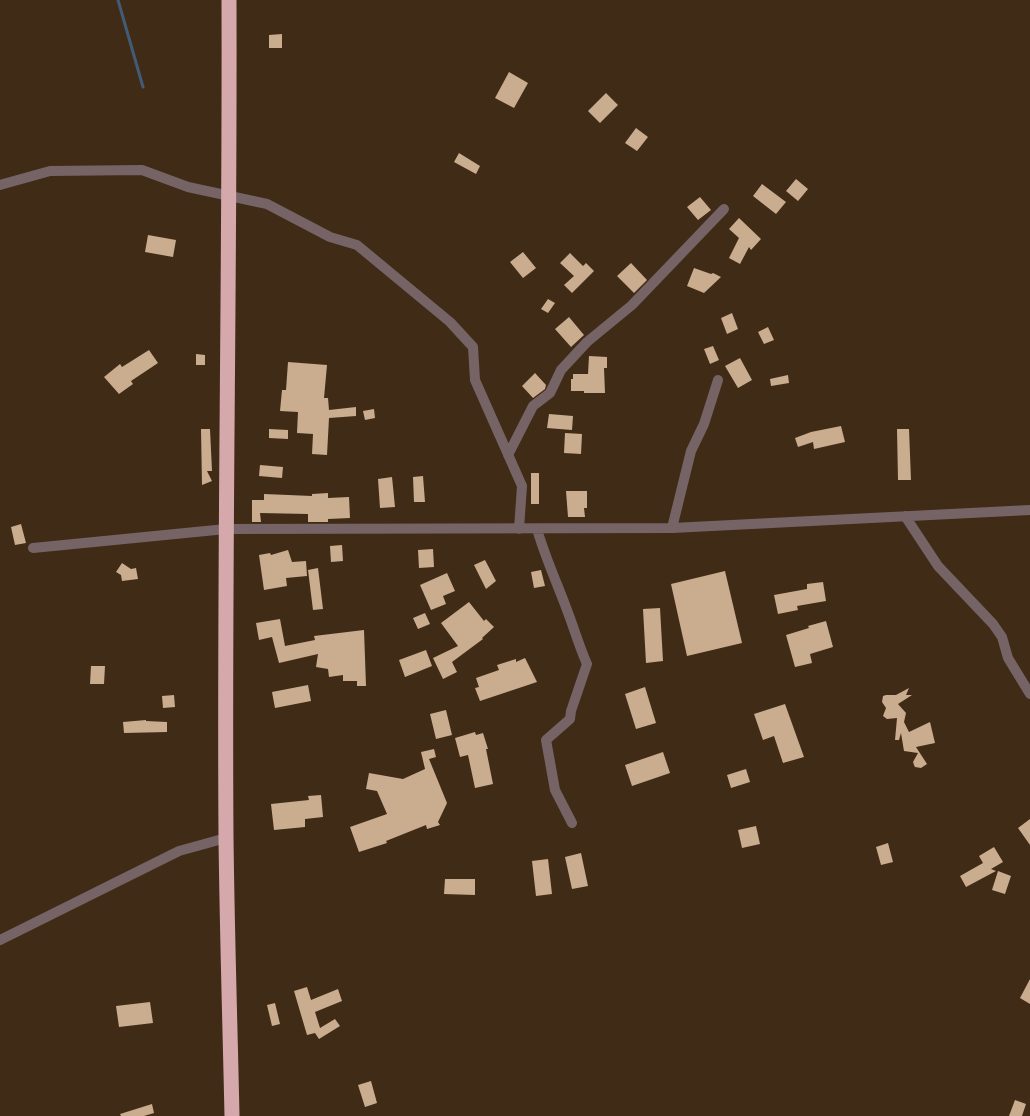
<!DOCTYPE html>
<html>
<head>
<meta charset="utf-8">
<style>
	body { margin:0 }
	canvas { display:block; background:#402b17 }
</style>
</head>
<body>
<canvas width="1030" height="1116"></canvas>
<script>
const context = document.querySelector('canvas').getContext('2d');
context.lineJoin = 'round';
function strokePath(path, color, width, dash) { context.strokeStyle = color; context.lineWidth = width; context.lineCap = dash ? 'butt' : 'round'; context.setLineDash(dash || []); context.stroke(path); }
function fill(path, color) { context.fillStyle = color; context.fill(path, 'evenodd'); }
const stream = new Path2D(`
	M118,0L143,87`);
const building = new Path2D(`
	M282,34V48H269V35Z
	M509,72L528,83L514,108L495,98Z
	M606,93L618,105L600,123L588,111Z
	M636,128L648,137L637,151L625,143Z
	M459,153L480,166L476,174L454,162Z
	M796,179L808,189L798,201L786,191Z
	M762,184L786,202L776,214L753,196Z
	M700,197L711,210L698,220L687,207Z
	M739,218L761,239L751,250L749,247L740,264L729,258L739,238L729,229Z
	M148,235L176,240L173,257L145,252Z
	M523,252L536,268L523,278L510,262Z
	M570,253L583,266L586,263L594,271L572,293L564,285L574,276L560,263Z
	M631,263L647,280L634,293L617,276Z
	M694,268L711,274L713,273L721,277L704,293L687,286Z
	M548,299L555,303L548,313L541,309Z
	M732,313L738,329L727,334L721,318Z
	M569,317L584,335L571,347L555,329Z
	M768,327L774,340L764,344L758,332Z
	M713,346L719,360L710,364L704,349Z
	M149,350L158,363L131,381L133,384L119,394L104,377L120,364L122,367Z
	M196,354L205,355V365H196Z
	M589,356L607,357V368H604L605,393H584V391H571V379H573V374H588Z
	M740,358L752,380L738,388L725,366Z
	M288,362L327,365L324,398H328L329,410L356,407V416L329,418L327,455L312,454L313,434L297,433L298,412L280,411L282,390H286Z
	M535,373L546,385L545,389L533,398L522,386Z
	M788,375L789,383L771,386L770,379Z
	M374,409L375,418L365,420L363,411Z
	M549,414L573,416L572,430L547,428Z
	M841,426L845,442L814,449L813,442L798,447L795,438L811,432Z
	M201,429H210L212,471H207L212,481L202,485Z
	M269,429L288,430V439L269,438Z
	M897,429H909L911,480H898Z
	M565,433L582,434L581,454L564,453Z
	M260,465L283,467L282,478L259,476Z
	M531,473H539V504H531Z
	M423,476L425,502H414L413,477Z
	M392,477L395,507L380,508L378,479Z
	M566,491H587V508H584L585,517H568Z
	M328,493V498L349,497L350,518L328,519V522H308V514L260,513L261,522H252V500H264V494L312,496V494Z
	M21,524L26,543L15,545L11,527Z
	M342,545L343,561L331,562L330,546Z
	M433,549L434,567L419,568L418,550Z
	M288,550L292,562L306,561L307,576L286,578L287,586L264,590L259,555L270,553L271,555Z
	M485,560L496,581L486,589L474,565Z
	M122,563L131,569L136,568L138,579L122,581L121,575L116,572Z
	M318,568L323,609L313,610L308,570Z
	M541,570L545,586L534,588L531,572Z
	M725,571L742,643L687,656L671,584Z
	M447,573L455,591L443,596L446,604L431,610L420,585Z
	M823,582L826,601L797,606L798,610L778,614L774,595L807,589V584Z
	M469,602L484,621L486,619L494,627L482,638L483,639L452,662L457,672L443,679L433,658L458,646L441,623Z
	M660,608L663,661L646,663L643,609Z
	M425,613L430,624L418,629L413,618Z
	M280,619L285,646L315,640L314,636L364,630L366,686H357V681H343V675L329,677L328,669L316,667L318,654L279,663L272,637L259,640L256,623Z
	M826,621L833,647L810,654L812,663L795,667L786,635L809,628L808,626Z
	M426,650L432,666L405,677L399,660Z
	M525,658L537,682L480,701L475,688L479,687L476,678L499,670L497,665L516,659V662Z
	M91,666H105L104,684H90Z
	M308,685L311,701L275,708L272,692Z
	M645,687L656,723L636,729L625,694Z
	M909,688L906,695H912L898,704L906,713L904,722L909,732L930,722L935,743L916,747L927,764L921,768L915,767L914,765L913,762L918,753L904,751L901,733L899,740H895L897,718L887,719L883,716L886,708L882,702L883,696L886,695H896Z
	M174,695L175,707L163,708L162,696Z
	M785,704L804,757L783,763L774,736L763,740L754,714Z
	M446,710L452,735L436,739L430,714Z
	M146,720V721L167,722V732L124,733L123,722Z
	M475,732L476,735L483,733L488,749H486L493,784L475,788L468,755L460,757L455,738Z
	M434,749L436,757L429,759L447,803L438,822L440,825L427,829L426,825L386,841L387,843L359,852L350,827L387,814L377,791L366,789L369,773L403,779L425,769L421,752Z
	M663,752L670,773L632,786L625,765Z
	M746,769L750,782L731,788L727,775Z
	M321,795L323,817L305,819V827L274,830L271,804L309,800L308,796Z
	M1030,819V845L1018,828Z
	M756,826L760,844L742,848L738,830Z
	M888,843L893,862L881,865L876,847Z
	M994,847L1003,862L991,869L996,871L966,887L960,876L983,863L979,856Z
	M581,853L588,886L572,889L565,857Z
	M548,859L552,894L536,896L532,861Z
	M998,871L1011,876L1005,894L992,890Z
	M445,879H475V895L444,894Z
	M1030,979V1004L1020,998Z
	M307,987L311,1000L338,989L342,1001L315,1012L320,1028L335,1019L340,1026L319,1039L315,1033L307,1035L294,991Z
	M150,1002L153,1023L119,1027L116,1006Z
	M275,1003L280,1024L272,1026L267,1005Z
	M371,1081L377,1103L365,1107L358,1085Z
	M1015,1100L1026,1104L1022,1116H1009Z
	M152,1104L154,1113L144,1116H121L120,1114Z`);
const street = new Path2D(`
	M0,185L50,171L142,170L188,187L267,204L330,237L357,245L450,322L473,347L475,380L522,486L519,529
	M508,455L533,406L550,393L561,370L587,342L632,305L724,209
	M905,516L938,566L993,624L1002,637L1008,658L1030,694
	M672,528L691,451L704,424L718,380
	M537,529C545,557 557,583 567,610C574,628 579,646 587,664L571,711L570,719L546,740L555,790L572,823
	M33,548L226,529L672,528L1030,510
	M0,940L179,851L226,838`);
const highway = new Path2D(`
	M229,0C230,279 224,557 226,836C227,929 230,1023 232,1116`);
strokePath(stream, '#425b76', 3);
fill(building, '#caac8f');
strokePath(street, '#766365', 10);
strokePath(highway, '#d5a8ac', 15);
</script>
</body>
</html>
